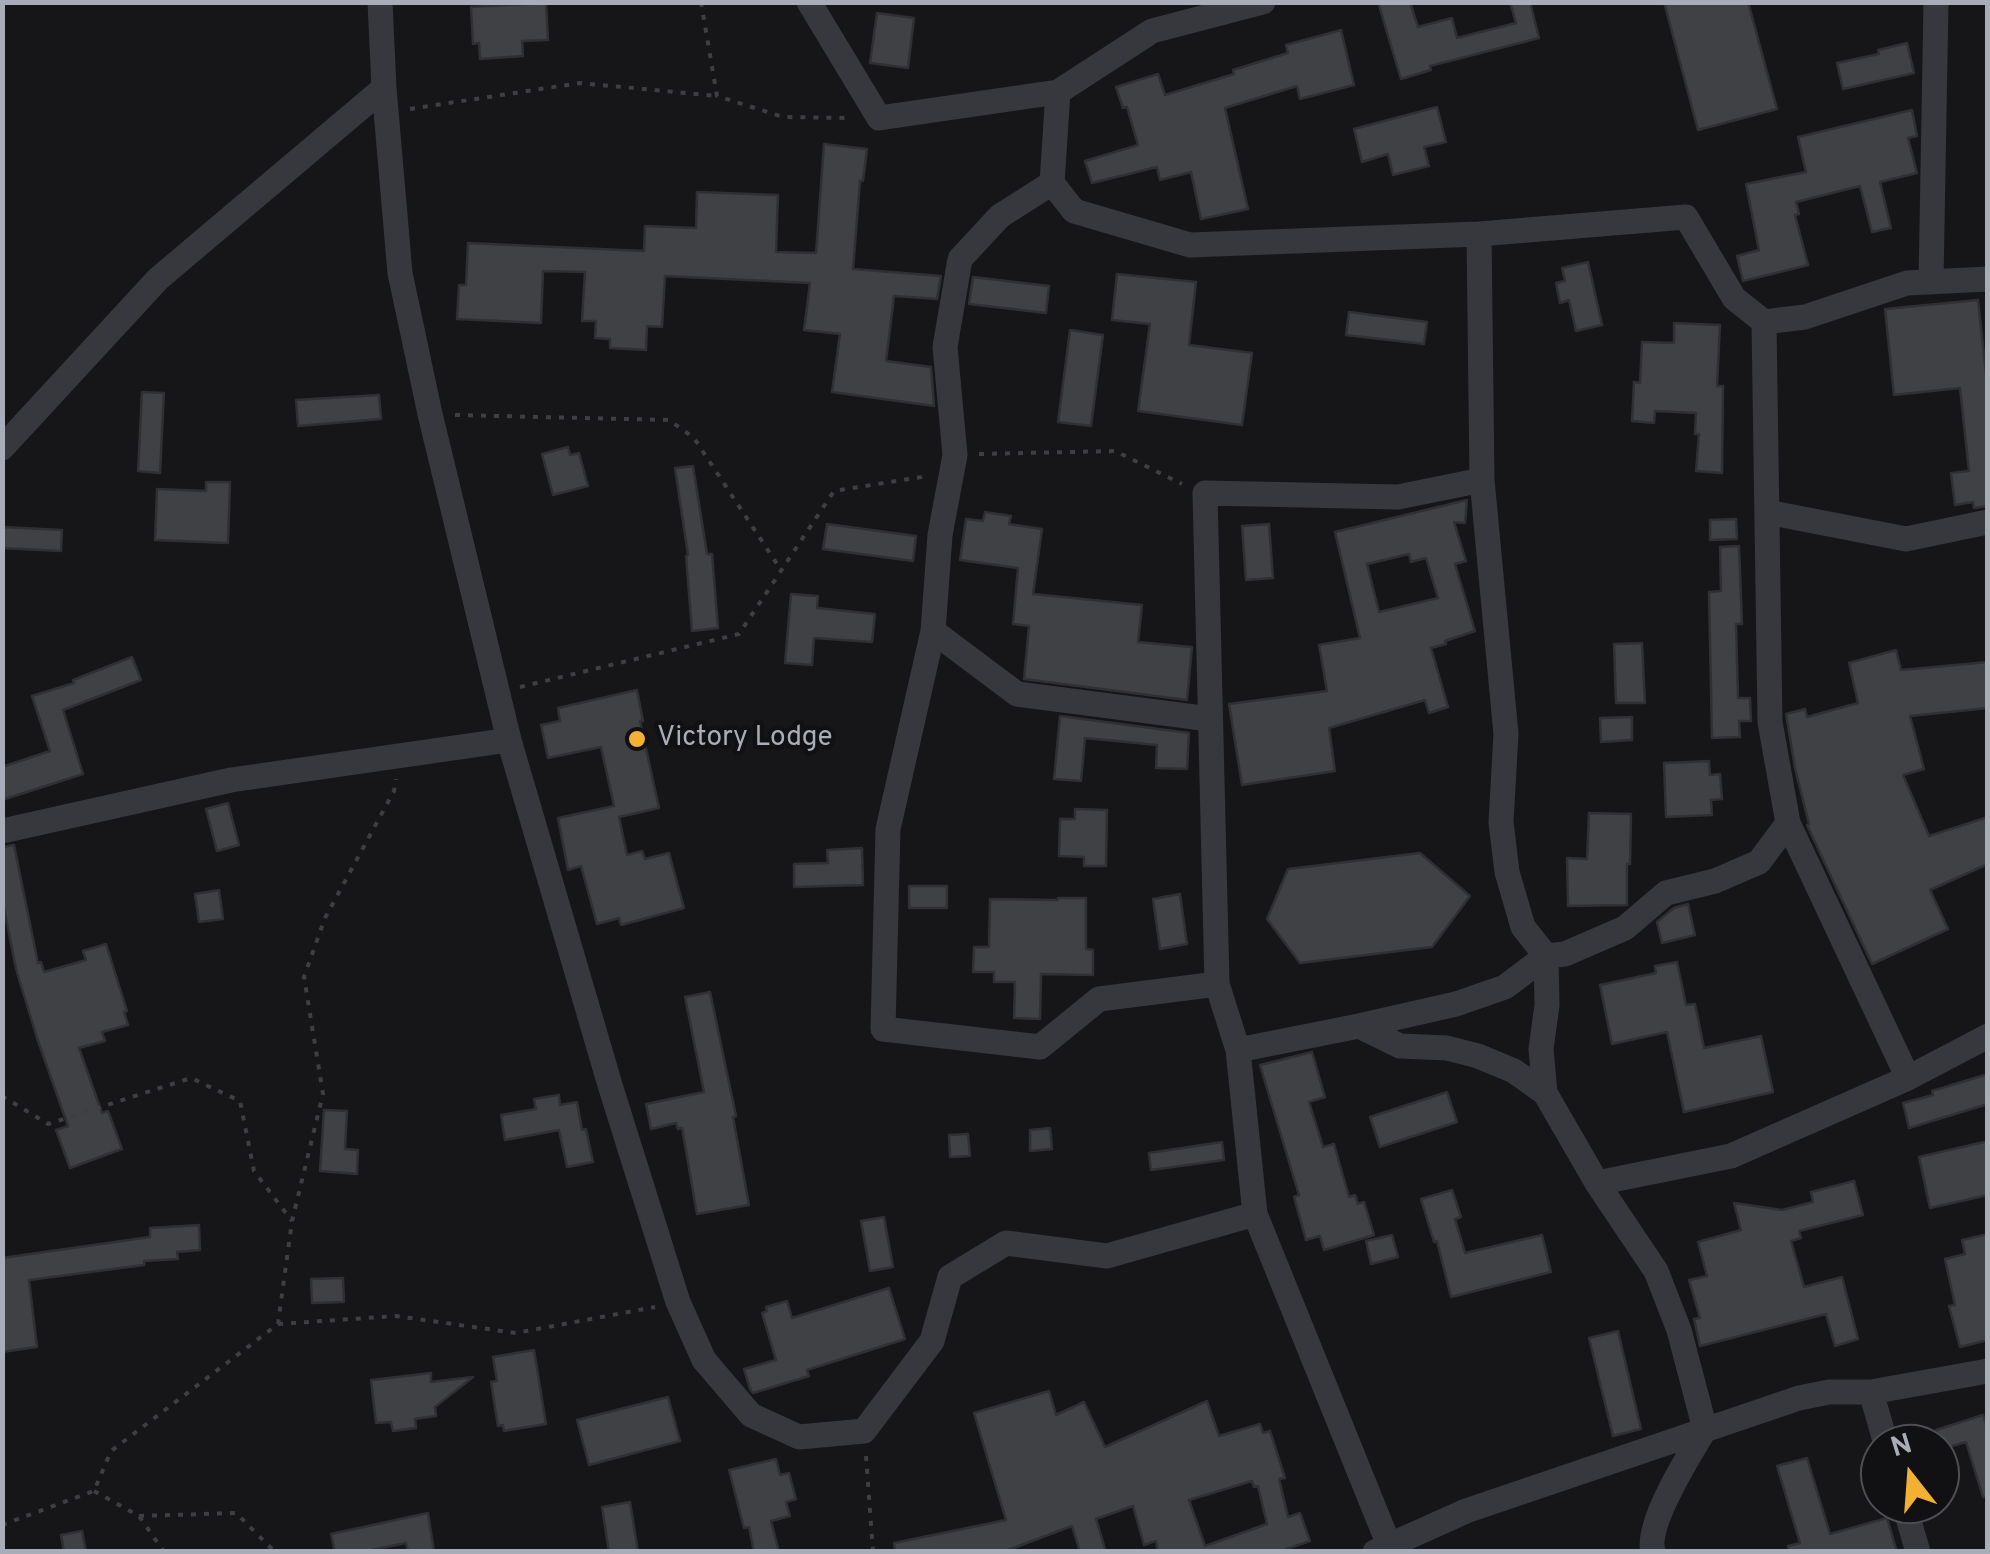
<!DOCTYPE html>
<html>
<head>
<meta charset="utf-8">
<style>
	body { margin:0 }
	#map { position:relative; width:1990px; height:1554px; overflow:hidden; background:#161618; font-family:Overpass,sans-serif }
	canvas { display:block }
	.frame { position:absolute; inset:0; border:5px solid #a8adb8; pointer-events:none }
	.north { position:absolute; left:1860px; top:1424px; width:100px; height:100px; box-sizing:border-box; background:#111113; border:2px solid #4d4f55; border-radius:50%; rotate:343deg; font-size:28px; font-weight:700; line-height:40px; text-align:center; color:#a8adb8 }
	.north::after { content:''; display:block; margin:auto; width:35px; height:45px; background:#f2b134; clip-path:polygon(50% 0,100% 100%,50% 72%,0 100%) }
</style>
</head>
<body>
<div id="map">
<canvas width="1990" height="1554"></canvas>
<div class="frame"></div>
<div class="north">N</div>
</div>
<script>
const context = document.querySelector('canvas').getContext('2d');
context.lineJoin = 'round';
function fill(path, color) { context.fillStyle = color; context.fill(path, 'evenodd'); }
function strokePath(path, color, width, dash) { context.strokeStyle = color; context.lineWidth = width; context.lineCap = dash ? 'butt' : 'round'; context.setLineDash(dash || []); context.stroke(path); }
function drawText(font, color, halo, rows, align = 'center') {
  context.font = font + ' Overpass,sans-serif'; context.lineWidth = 9; context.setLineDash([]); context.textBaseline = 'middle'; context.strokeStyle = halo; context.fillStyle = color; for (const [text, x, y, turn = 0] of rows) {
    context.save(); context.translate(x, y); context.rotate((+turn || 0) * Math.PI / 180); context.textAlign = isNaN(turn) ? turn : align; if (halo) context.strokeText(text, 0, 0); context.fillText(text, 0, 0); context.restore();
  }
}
const building = new Path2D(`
	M1378,2H1410L1418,27L1452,18L1457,38L1516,23L1510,2H1530L1539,38L1430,66L1431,70L1401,79Z
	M1664,2H1748L1777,109L1698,130Z
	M546,3L548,40L522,41L523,56L480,59L479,43L473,44L471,7Z
	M877,13L914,18L908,68L870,63Z
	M1341,30L1354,85L1300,99L1297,86L1225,108L1248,209L1201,219L1191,172L1160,180L1157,167L1092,183L1085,161L1138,145L1127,107L1123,108L1116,87L1158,74L1165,95L1234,74L1233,70L1288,53L1286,45Z
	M1907,43L1914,73L1843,89L1837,63L1879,54L1878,50Z
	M1437,107L1446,142L1424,147L1429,166L1393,175L1388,154L1362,162L1354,129Z
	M1912,110L1917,136L1908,138L1917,173L1880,182L1891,228L1872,232L1860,186L1796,202L1799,214L1795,215L1808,265L1743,281L1737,256L1759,250L1746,184L1806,172L1798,137Z
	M824,144L867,149L863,181H860L853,269L941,276L937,299L894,296L886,361L931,367L934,406L832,392L840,334L804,330L810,283L665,276L662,327L647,326L646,350L610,348V339L595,338L596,321H582L585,272L543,271L541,323L457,319L459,285H466L468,243L644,251L645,226L696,228L697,192L778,195L776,252L816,253Z
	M1588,262L1602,325L1576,331L1569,300L1560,303L1556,283L1565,281L1562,268Z
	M1117,274L1196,282L1189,345L1252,353L1242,425L1138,411L1150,324L1112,320Z
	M973,277L1049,286L1046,313L969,304Z
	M1978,300L1988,392V506L1974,508L1973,502L1955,505L1951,473L1969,471L1960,388L1894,395L1885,309Z
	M1349,312L1427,322L1424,344L1346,335Z
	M1674,323L1720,325L1717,386H1723L1722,473L1696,471L1699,434H1695L1696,413L1655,411L1654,423L1632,421L1634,382L1640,383L1642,342L1674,343Z
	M1070,330L1103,335L1091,426L1058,422Z
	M142,392L164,393L160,473L138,471Z
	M379,395L381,419L298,426L296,400Z
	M568,447L570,455L579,453L588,486L553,495L542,454Z
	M693,466L707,554H712L718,628L692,631L686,556L688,555L675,468Z
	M206,482H230L228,543L155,540L157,489L206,491Z
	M1467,500L1465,523L1454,522L1466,561L1455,564L1475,631L1445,641L1446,644L1431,648L1448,707L1429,713L1425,700L1329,728L1335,771L1242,785L1229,704L1327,691L1319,645L1360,638L1335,532ZM1409,554L1411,562L1426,558L1438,598L1379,612L1367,564Z
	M985,512L1011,516L1009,524L1042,529L1033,594L1142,605L1138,642L1192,647L1187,700L1024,679L1029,626L1013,624L1018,568L960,560L966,519L983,521Z
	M1736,519L1737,539L1710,540V520Z
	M827,524L916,536L913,561L823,549Z
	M1269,524L1273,578L1246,580L1242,526Z
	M2,527L62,530L61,551L2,548Z
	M1739,546L1742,624H1736L1738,698H1750L1751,721H1739L1740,737L1712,738L1709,592L1721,591L1720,547Z
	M791,594L818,596L817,608L875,614L872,642L814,638L812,665L785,663Z
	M1642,643L1645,703H1616L1614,644Z
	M1896,650L1901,670L1988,662V708L1910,716L1924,769L1903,775L1929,836L1988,817V864L1930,890L1948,929L1872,964L1807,825L1809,824L1795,768L1786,714L1805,709L1807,717L1858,703L1849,663Z
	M132,657L141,680L63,710L83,774L2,800V767L50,751L32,696L74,683L73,680Z
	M637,690L643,721H640L659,808L619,817L627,855L642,851L645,859L669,853L684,908L621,925L619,918L597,924L581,866L568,870L558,818L614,806L601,747L548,758L541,725L560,721L558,708Z
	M1060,716L1189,733L1187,769L1156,768L1157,745L1085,738L1081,781L1054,779Z
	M1632,717V740L1601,742L1600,718Z
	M1709,761L1710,775L1720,774L1722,799L1711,800L1712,815L1666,817L1664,763Z
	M228,803L239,845L217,851L206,809Z
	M1075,809L1107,810L1106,866H1084V857L1059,856L1060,819H1075Z
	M1589,813L1631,814L1630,864H1627V905L1568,906L1567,858L1587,859Z
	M14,845L38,963L41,962L44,972L86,960L83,951L106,944L127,1011L124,1012L128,1025L102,1032L105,1041L79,1048L102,1113L108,1111L122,1149L70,1168L56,1130L68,1126L37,1038L16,969L2,898V847Z
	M862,848L863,885L794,887V864L828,863L827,850Z
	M1420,853L1470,896L1432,947L1300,963L1267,919L1288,869Z
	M909,886H947V908H909Z
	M219,890L223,919L199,922L195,894Z
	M1180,894L1187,944L1160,949L1153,899Z
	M1058,898H1086V949L1093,950V975L1041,974L1040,1019L1014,1018L1015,982H994V972H973L974,947H989L990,899L1058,900Z
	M1688,904L1695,935L1662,943L1657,922L1674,908Z
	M1677,962L1686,1005L1695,1004L1704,1048L1761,1036L1773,1092L1684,1112L1667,1032L1612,1044L1600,985L1656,973L1655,966Z
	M710,992L736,1116L733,1117L749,1205L697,1214L682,1128L678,1129L676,1123L651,1129L646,1104L704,1092L685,997Z
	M1312,1052L1325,1097L1309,1102L1323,1147L1334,1144L1349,1197L1355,1195L1358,1204L1364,1202L1374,1235L1324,1250L1320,1236L1306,1240L1294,1197L1299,1195L1260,1065Z
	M1988,1074V1104L1909,1128L1903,1103L1933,1095L1932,1091Z
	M1447,1092L1457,1122L1380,1147L1370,1117Z
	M559,1095L560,1105L577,1102L582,1130L586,1129L593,1162L567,1167L559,1130L505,1140L501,1115L536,1109L534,1099Z
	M324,1110L347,1111L345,1149L358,1150L357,1174L320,1171Z
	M1050,1128L1052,1149L1030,1151V1130Z
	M968,1134L970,1156L950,1157L949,1135Z
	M1988,1141V1195L1930,1208L1919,1157Z
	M1222,1142L1224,1160L1151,1170L1149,1153Z
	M1854,1181L1863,1215L1799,1231L1801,1238L1791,1241L1804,1287L1842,1277L1858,1339L1835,1346L1826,1314L1700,1346L1694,1319L1700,1318L1689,1280L1707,1276L1698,1242L1741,1230L1734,1203L1782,1210L1813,1202L1811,1192Z
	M1452,1190L1461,1217L1455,1219L1465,1253L1542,1235L1551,1272L1451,1297L1437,1241L1434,1242L1421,1199Z
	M884,1217L893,1267L870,1271L861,1221Z
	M199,1225L200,1250L177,1252L178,1259L144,1261V1265L29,1280L37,1347L2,1352V1258L150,1237V1228Z
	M1988,1234V1340L1960,1347L1949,1306L1955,1305L1945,1259L1965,1254L1962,1240Z
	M1392,1235L1398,1257L1371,1264L1366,1241Z
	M343,1278L344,1302L312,1303L311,1279Z
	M889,1288L905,1339L807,1370L809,1376L753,1393L750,1389L744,1369L776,1360L762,1313L767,1311L766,1307L787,1301L792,1318Z
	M1618,1331L1641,1429L1613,1436L1589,1338Z
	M534,1350L546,1424L504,1431L503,1425L498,1426L491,1382L497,1381L493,1357Z
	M431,1373V1382L473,1377L435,1407L436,1416L415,1419L416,1428L393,1431L391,1422L376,1423L371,1380Z
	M1049,1391L1056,1415L1084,1402L1105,1447L1207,1401L1219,1436L1260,1424L1263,1433L1270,1431L1285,1478L1279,1479L1288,1517L1300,1513L1310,1541L1278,1552H1158L1156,1541L1144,1545L1133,1506L1096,1519L1106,1552H1080L1072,1526L1003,1552H895L894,1543L1006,1520L974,1413ZM1252,1481L1254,1487L1258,1486L1267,1524L1205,1546L1189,1500Z
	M668,1397L680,1441L589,1465L577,1420Z
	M1983,1415L1988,1430V1497H1983L1966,1442L1942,1449L1936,1430Z
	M1807,1458L1830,1534L1887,1518L1897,1552H1789L1788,1546L1800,1543L1777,1466Z
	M776,1459L780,1475L789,1473L796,1499L786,1502L790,1516L771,1521L779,1552H754L749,1527L744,1528L729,1470Z
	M630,1502L638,1552H609L602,1507Z
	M428,1513L434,1552H408L406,1543L362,1552H335L331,1534Z
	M82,1531L86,1552H64L61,1535Z`);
const path = new Path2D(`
	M701,2L717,96L783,117L849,118
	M410,109L580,83L717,96
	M455,415L669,420L694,438L781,570
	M979,454L1115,451L1182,484
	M520,687L739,634L834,491L921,477L926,474
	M2,1096L48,1124L191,1078L240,1101L254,1171L292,1221
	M278,1324L396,1316L516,1333L655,1307
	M866,1456L873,1552
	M94,1491L139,1516L164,1552
	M139,1516L236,1513L275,1552
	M2,1525L94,1491L111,1451L278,1324L292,1221L323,1094L304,977L325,918L394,791L396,779`);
const minor = new Path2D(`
	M380,2L384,88L400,273L430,414L509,740L610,1085L678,1302L704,1360L751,1415L799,1437L864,1431L932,1341L950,1277L1006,1243L1107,1256L1255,1214
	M809,2L879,118L1058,92L1152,31L1263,2
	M1058,92L1052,183L1000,216L960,259L945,347L955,455L940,535L933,631L1017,694L1210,719
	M1052,183L1074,211L1190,245L1479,234L1686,217L1734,298L1764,322L1805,317L1907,283L1988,279
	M1479,234L1482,480L1506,734L1501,822L1507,872L1523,927L1546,956L1547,1005L1541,1049L1545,1093L1597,1183L1656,1271L1679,1330L1705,1429C1690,1454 1645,1524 1653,1552
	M1931,282L1936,2
	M1764,322L1770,722L1788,823L1908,1078
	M2,448L158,279L384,88
	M1767,512L1906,539L1988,522
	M933,631L888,829L883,1029L1040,1047L1099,999L1217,984
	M2,831L231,780L509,740
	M1359,1026L1400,1046L1447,1048L1478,1056L1514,1071L1545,1093
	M1238,1050L1359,1026L1456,1004L1505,987L1546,956L1565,954L1625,928L1666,893L1715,881L1759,862L1788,823
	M1597,1183L1731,1156L1908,1078L1988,1036
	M1871,1392L1886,1444
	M1904,1504L1918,1552
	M1389,1545L1255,1214L1238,1050L1217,984L1205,493L1398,497L1482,480
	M1375,1552L1466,1511L1799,1398L1829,1392H1871L1988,1371`);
const markers = [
	[637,739,10,"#f2b134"]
];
const poiNames = [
	["Victory Lodge",657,739]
];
fill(building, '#404145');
strokePath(building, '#303034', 2.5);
strokePath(path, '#3d3f44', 4, [5, 8]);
strokePath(minor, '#37383d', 25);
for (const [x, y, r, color] of markers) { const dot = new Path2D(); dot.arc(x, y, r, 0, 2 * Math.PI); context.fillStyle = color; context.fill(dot); strokePath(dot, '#111113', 4); }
drawText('28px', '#a8adb8', '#111113', poiNames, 'left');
</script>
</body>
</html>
